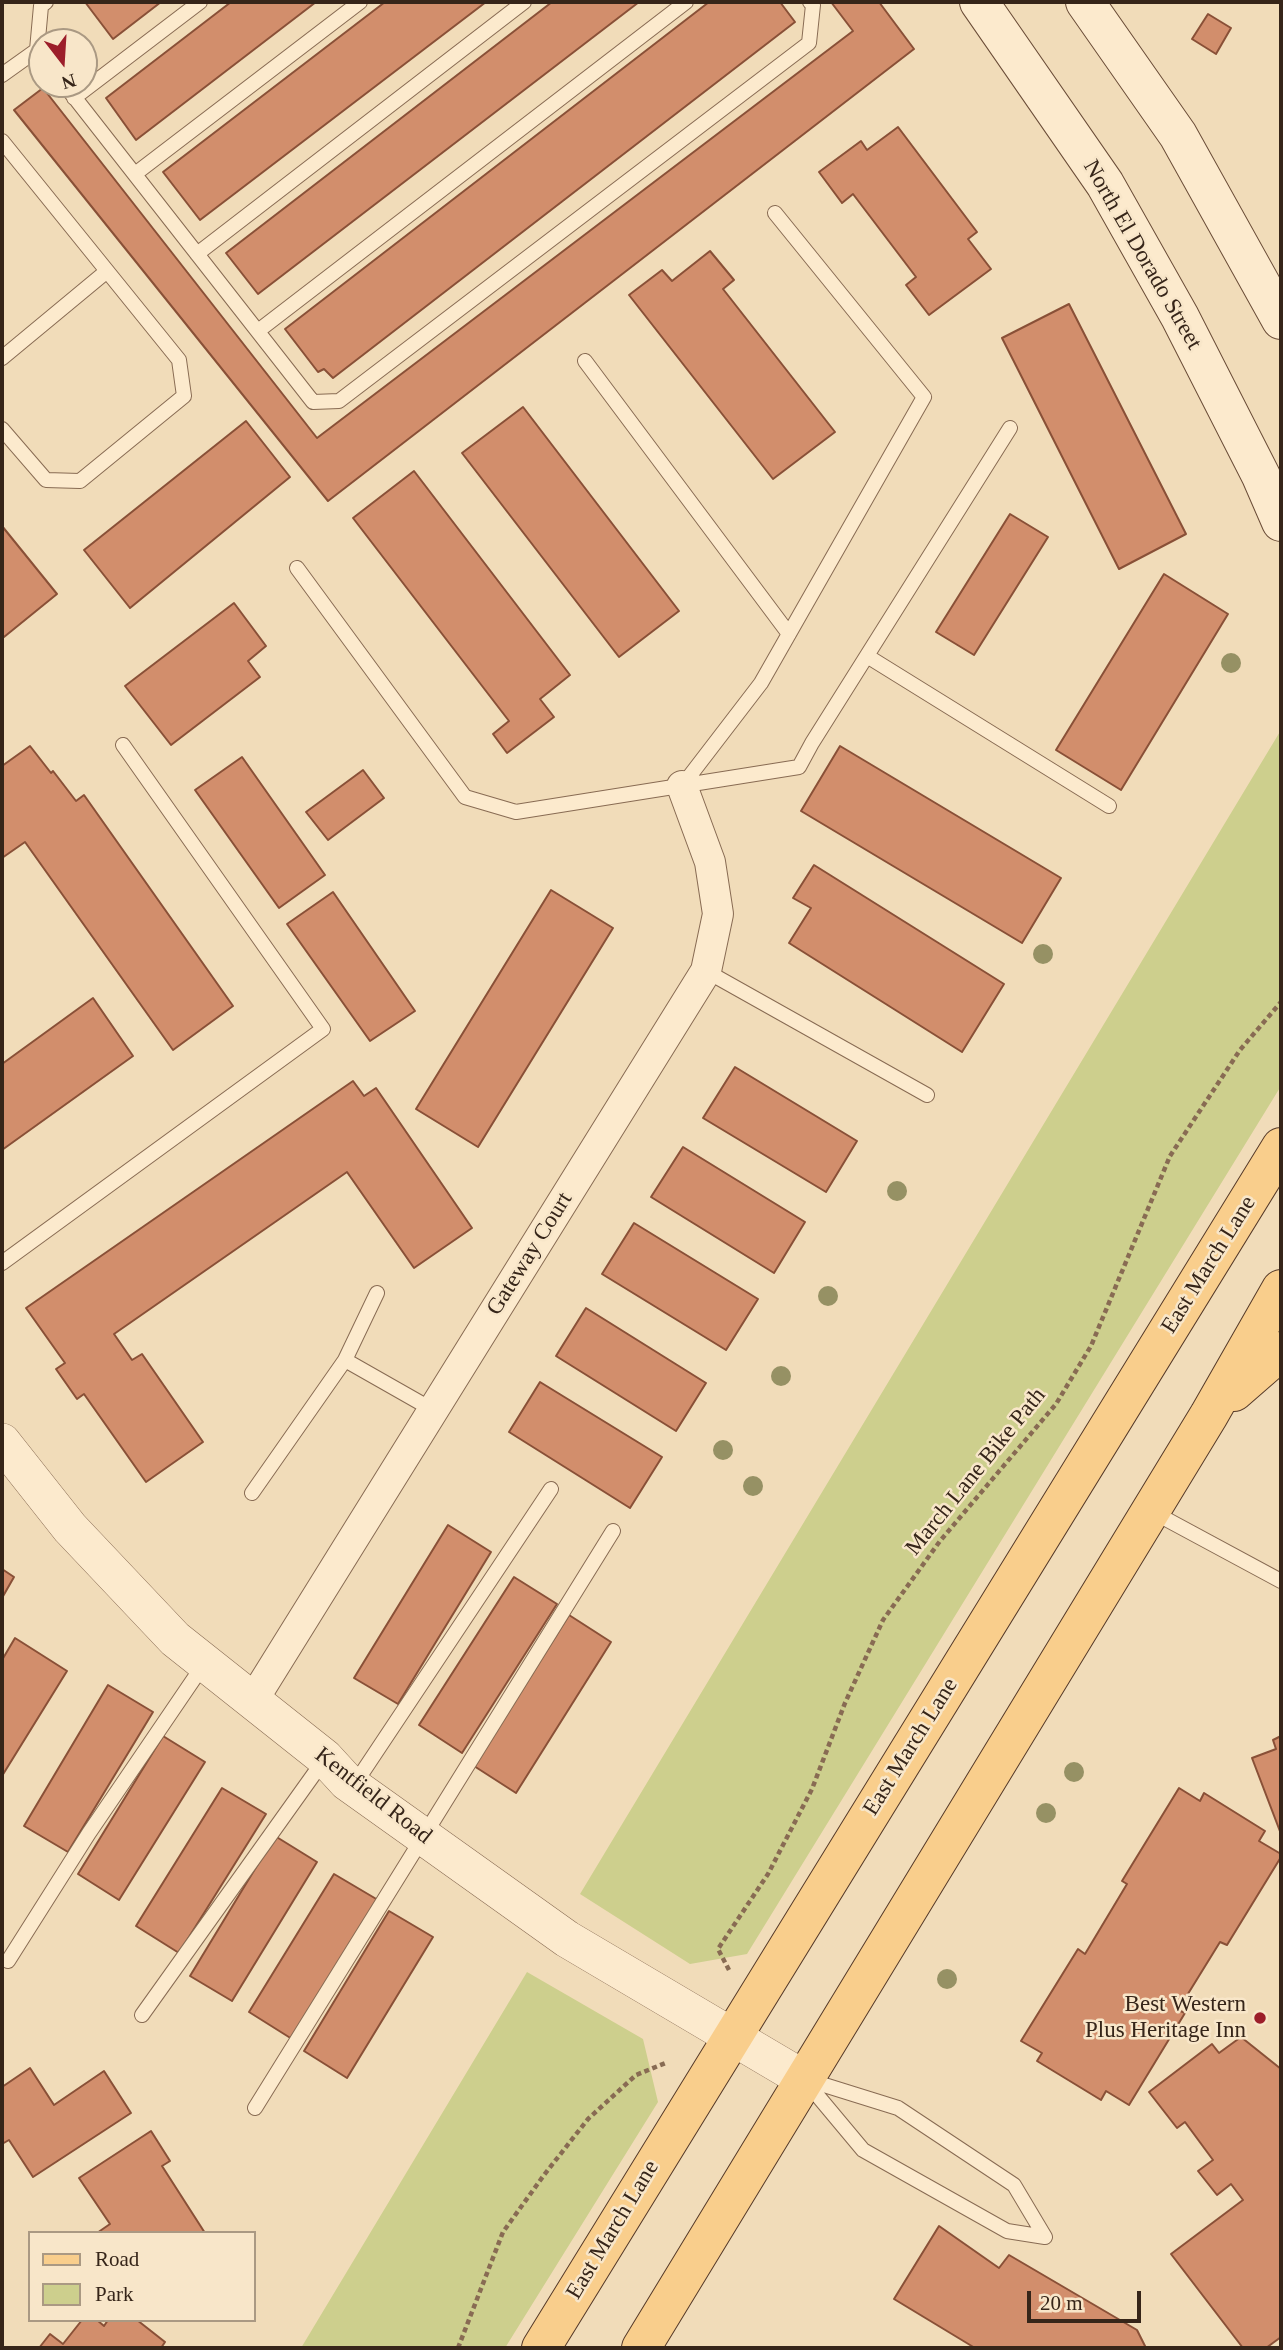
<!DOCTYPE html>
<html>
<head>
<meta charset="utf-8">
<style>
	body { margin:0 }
	#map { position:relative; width:1283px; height:2350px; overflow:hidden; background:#f1dcb9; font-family:"Times New Roman",serif }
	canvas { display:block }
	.frame { position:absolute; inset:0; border:4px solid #362519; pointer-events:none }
	.legend { position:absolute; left:28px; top:2231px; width:228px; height:91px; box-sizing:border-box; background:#f8e6c9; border:2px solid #aa9983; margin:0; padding:9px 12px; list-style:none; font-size:21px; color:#362519 }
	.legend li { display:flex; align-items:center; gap:14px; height:35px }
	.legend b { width:35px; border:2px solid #aa9983 }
	.north { position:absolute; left:28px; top:28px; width:70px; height:70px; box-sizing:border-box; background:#f8e6c9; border:2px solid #aa9983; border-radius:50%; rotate:163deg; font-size:19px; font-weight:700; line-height:28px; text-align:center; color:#362519 }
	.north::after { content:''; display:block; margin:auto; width:24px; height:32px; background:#9c1e2a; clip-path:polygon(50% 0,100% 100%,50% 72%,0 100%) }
	.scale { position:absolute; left:1027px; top:2291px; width:114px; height:32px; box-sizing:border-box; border:4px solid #362519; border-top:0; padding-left:9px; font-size:21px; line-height:24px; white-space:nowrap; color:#362519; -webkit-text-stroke:5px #f8e6c9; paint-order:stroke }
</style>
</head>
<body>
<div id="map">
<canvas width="1283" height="2350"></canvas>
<div class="frame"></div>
<ul class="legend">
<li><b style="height:9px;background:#f9ce8c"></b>Road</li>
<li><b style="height:19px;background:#cdcf8d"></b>Park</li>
</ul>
<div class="north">N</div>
<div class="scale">20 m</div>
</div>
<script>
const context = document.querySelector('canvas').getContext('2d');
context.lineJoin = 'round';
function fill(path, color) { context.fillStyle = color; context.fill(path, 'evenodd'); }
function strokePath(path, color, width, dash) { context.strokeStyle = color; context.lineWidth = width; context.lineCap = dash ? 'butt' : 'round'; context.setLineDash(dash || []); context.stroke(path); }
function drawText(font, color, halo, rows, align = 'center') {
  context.font = font + ' "Times New Roman",serif'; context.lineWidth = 5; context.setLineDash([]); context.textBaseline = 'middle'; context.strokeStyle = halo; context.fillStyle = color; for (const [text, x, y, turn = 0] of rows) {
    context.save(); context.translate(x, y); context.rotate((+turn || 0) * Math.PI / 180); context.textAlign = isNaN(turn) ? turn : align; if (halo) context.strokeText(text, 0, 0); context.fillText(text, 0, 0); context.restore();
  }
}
const green = new Path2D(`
	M1281,730V1086L747,1954L690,1964L580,1894Z
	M527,1972L643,2039L658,2102L505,2348H301Z`);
const building = new Path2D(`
	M85,2H161L113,39Z
	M231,2H316L136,140L106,98Z
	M385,2H486L200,220L163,172Z
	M552,2H639L258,294L226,253Z
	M709,2H780L795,22L333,378L324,369L318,372L285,329Z
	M831,2H879L914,49L328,501L14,110L43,88L317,438L853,31Z
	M1208,14L1231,28L1216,54L1192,39Z
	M898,127L977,232L968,239L991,269L929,315L906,285L916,277L853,194L842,203L819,172L861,141L867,150Z
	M710,251L734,280L723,289L835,432L773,479L629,295L662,270L672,281Z
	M1069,304L1186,534L1119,569L1002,338Z
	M523,407L679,611L619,657L462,453Z
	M246,421L290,477L130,608L84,550Z
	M414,471L570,675L540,699L554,717L507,753L493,734L509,721L353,518Z
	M1010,514L1048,537L974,655L936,632Z
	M2,526L57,594L4,637L2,634Z
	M1164,574L1228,614L1121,790L1056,750Z
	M234,603L266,646L248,661L260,677L171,745L125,686Z
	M30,746L51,773L53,771L76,801L84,795L233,1006L173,1050L25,842L2,858V766Z
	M840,746L1061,878L1022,943L801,811Z
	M242,757L325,875L279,908L195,790Z
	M363,770L384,798L328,840L306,812Z
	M814,865L1004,984L962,1052L789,943L811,908L793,898Z
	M551,890L613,928L478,1147L416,1109Z
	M333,892L415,1011L370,1041L287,924Z
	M93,998L133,1056L2,1150V1064Z
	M735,1067L857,1141L826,1192L703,1118Z
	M353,1081L364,1096L376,1088L472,1228L414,1268L347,1172L114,1334L132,1360L142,1354L203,1442L146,1482L84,1394L77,1399L56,1369L65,1363L26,1308Z
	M683,1147L805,1222L774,1273L651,1197Z
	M634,1223L758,1299L726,1350L602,1274Z
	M586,1308L706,1383L676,1431L556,1356Z
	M540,1382L662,1457L630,1508L509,1432Z
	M448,1525L491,1552L398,1704L354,1678Z
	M2,1569L14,1577L2,1598Z
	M514,1577L557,1604L462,1753L419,1725Z
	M569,1615L611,1642L516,1793L474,1766Z
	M15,1638L67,1671L2,1776V1660Z
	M108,1685L153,1712L68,1852L24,1826Z
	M163,1736L205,1762L119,1900L78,1874Z
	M1281,1736V1834L1252,1758L1276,1749L1273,1740Z
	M222,1788L266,1814L179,1953L136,1926Z
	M1179,1788L1200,1801L1204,1793L1265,1831L1259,1841L1281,1854V1857L1227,1945L1220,1942L1178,2010L1185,2013L1129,2105L1106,2091L1101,2100L1037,2061L1042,2053L1021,2041L1078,1949L1085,1954L1127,1884L1122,1881Z
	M275,1836L317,1862L232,2001L190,1976Z
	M334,1874L378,1900L292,2039L249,2012Z
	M389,1911L433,1937L347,2078L304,2051Z
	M1241,2037L1281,2069V2337L1266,2348H1243L1171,2254L1243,2200L1231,2184L1217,2195L1198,2171L1213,2160L1185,2122L1177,2128L1149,2092L1212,2044L1219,2053Z
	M30,2068L54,2105L104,2071L131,2113L33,2177L9,2140L2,2144V2087Z
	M151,2131L170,2161L162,2166L205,2233H97L110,2224L79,2178Z
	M939,2226L999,2268L1009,2255L1137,2330L1146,2348H975L894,2299Z
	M82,2320H97L104,2326L108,2320H137L165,2342L161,2348H39L50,2334L63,2344Z`);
const path = new Path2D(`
	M729,1970L718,1949L768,1874L812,1789L845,1703L883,1620L940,1541L1056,1404L1091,1346L1170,1156L1240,1050L1281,1002
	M458,2348L503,2232L544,2175L588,2119L636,2075L668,2062`);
const service = new Path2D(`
	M42,56L37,50L41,6L46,2
	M2,75L37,50
	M64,84L313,402L339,401L809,43L813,5L810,2
	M74,98L200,2
	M2,141L179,360L184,396L80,481L46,480L2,429
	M135,174L360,2
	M197,254L524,2
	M258,331L686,2
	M2,358L107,271
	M585,361L789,634
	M297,568L465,797L516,812L799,767L812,743L1010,428
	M867,656L1109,806
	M682,786L761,683L924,397L775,213
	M706,971L927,1095
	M2,1263L323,1029L123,745
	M377,1293L345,1360L433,1410
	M252,1493L345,1360
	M1151,1511L1281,1581
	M354,1785L551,1489
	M8,1961L89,1833L204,1664
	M142,2015L324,1760
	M805,2079L898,2108L1014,2185L1045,2237
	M807,2083L863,2150L1007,2231L1045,2237
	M255,2108L613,1531`);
const minor = new Path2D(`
	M253,1700L706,971L718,914L710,862L682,786`);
const tertiary = new Path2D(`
	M2,1442L70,1528L175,1639L325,1758L347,1782L567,1939L804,2079`);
const secondary = new Path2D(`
	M979,2L1105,184L1180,317L1261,476L1281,522
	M1085,2L1178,135L1281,320`);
const primary = new Path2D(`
	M1234,1392L1281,1351
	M541,2348L1281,1147
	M641,2348L1209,1415L1281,1289`);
const trees = [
	[1231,663],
	[1043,954],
	[897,1191],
	[828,1296],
	[781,1376],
	[723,1450],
	[753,1486],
	[1074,1772],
	[1046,1813],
	[947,1979]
];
const markers = [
	[1260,2018,7,"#9c1e2a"]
];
const streetNames = [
	["North El Dorado Street",1142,255,60],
	["Gateway Court",530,1254,-58],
	["East March Lane",1209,1265,-58],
	["March Lane Bike Path",976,1472,-51],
	["East March Lane",911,1747,-58],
	["Kentfield Road",373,1796,38],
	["East March Lane",613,2230,-59]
];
const poiNames = [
	["Best Western",1246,2005],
	["Plus Heritage Inn",1246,2031]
];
fill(green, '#cdcf8d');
fill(building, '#d28e6c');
strokePath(building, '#895037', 2);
strokePath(service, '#886b53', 16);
strokePath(minor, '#886b53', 32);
strokePath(tertiary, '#886b53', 38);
strokePath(secondary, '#6a4c37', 40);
strokePath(primary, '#553928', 40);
strokePath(path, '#886b53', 4.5, [5, 3.5]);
strokePath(service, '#fceacd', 14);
strokePath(minor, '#fceacd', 30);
strokePath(tertiary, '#fceacd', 37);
strokePath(secondary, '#fceacd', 38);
strokePath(primary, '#f9ce8c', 38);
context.fillStyle = '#969164';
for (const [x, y] of trees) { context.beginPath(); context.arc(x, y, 10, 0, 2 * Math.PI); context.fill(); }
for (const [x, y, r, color] of markers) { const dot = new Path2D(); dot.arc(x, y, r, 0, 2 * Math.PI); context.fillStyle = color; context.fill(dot); strokePath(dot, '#f8e6c9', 2.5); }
drawText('23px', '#362519', '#f8e6c9', streetNames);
drawText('23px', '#362519', '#f8e6c9', poiNames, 'right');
</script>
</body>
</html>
